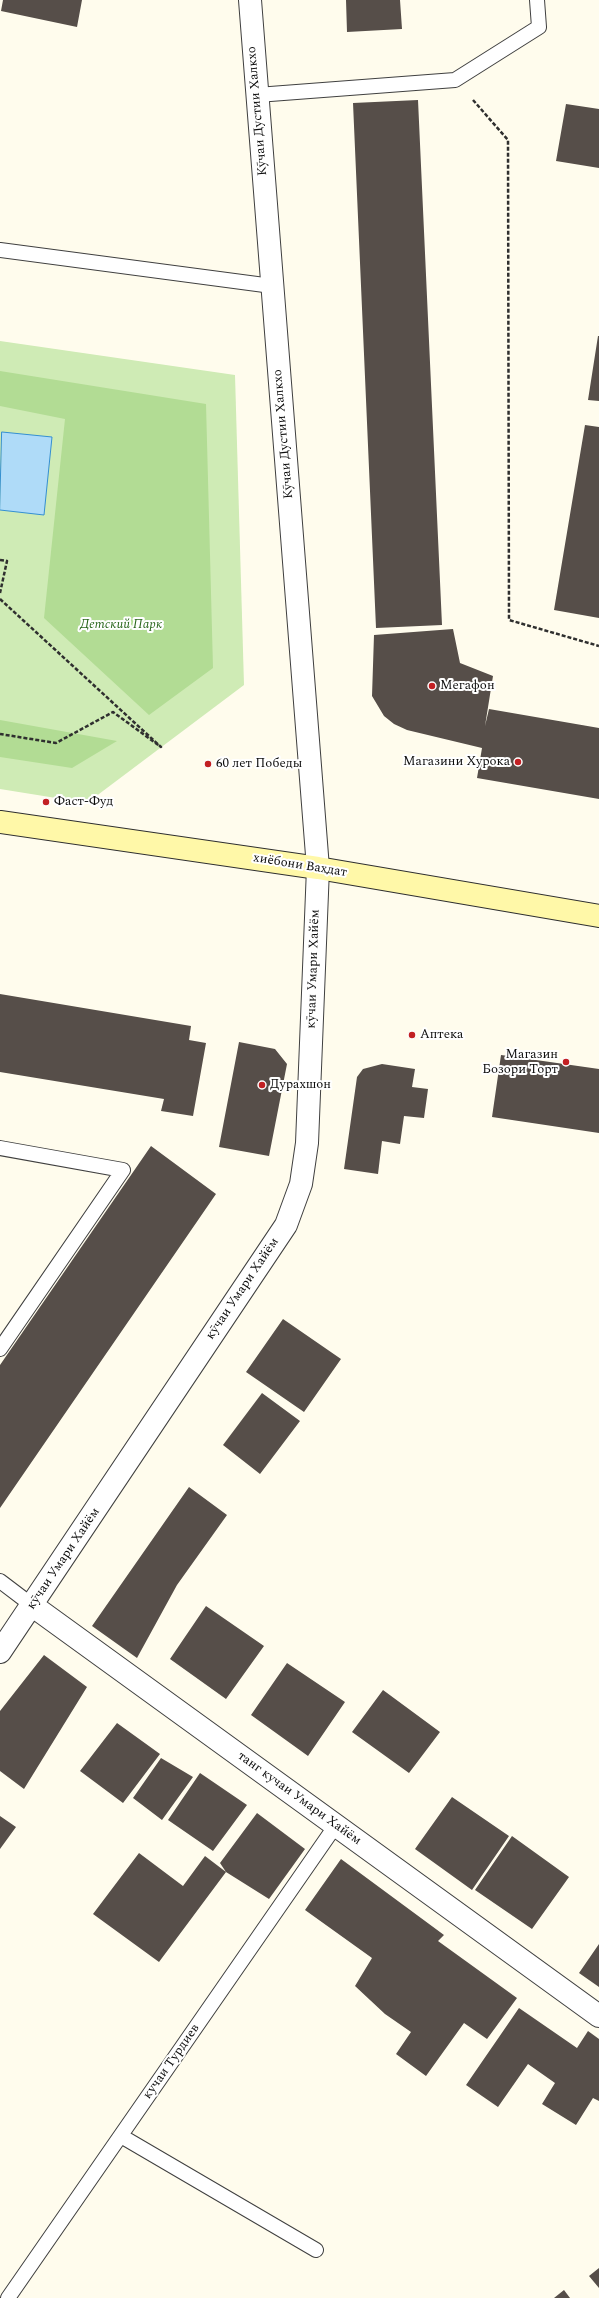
<!DOCTYPE html>
<html>
<head>
<meta charset="utf-8">
<style>
	body { margin:0 }
	canvas { display:block; background:#fffced }
</style>
</head>
<body>
<canvas width="599" height="2298"></canvas>
<script>
const context = document.querySelector('canvas').getContext('2d');
context.lineJoin = 'round';
function fill(path, color) { context.fillStyle = color; context.fill(path, 'evenodd'); }
function strokePath(path, color, width, dash) { context.strokeStyle = color; context.lineWidth = width; context.lineCap = dash ? 'butt' : 'round'; context.setLineDash(dash || []); context.stroke(path); }
function drawText(font, color, halo, rows, align = 'center') {
  context.font = font + ' Spectral,serif'; context.lineWidth = 4; context.setLineDash([]); context.textBaseline = 'middle'; context.strokeStyle = halo; context.fillStyle = color; for (const [text, x, y, turn = 0] of rows) {
    context.save(); context.translate(x, y); context.rotate((+turn || 0) * Math.PI / 180); context.textAlign = isNaN(turn) ? turn : align; if (halo) context.strokeText(text, 0, 0); context.fillText(text, 0, 0); context.restore();
  }
}
const green = new Path2D(`
	M0,341L235,375L244,685L87,803L0,789Z`);
const forest = new Path2D(`
	M0,371L206,404L213,668L149,715L44,618L65,419L0,406Z
	M0,720L117,741L72,768L0,757Z`);
const water = new Path2D(`
	M2,432L52,437L44,515L0,510Z`);
const building = new Path2D(`
	M3,0H82L77,27L1,11Z
	M346,0H400L402,29L347,32Z
	M418,100L442,625L376,628L353,103Z
	M566,104L599,109V168L556,161Z
	M598,336H599V401L588,400Z
	M585,425L599,427V618L554,610Z
	M453,629L460,663L493,676L485,726L489,709L599,728V799L477,778L482,748L407,730L394,724L384,716L372,696L374,635Z
	M0,994L191,1026L189,1040L206,1043L193,1116L161,1111L164,1099L0,1072Z
	M239,1042L275,1049L287,1064L269,1156L219,1147Z
	M501,1055L599,1069V1133L492,1117Z
	M382,1064L415,1069L412,1087L428,1089L424,1118L404,1116L400,1144L382,1141L378,1174L344,1169L357,1077L363,1069Z
	M151,1146L216,1194L0,1508V1365Z
	M283,1319L341,1359L304,1412L246,1372Z
	M262,1393L300,1421L260,1474L223,1445Z
	M189,1487L227,1515L177,1585L137,1658L92,1626Z
	M206,1606L264,1646L226,1699L170,1659Z
	M44,1655L87,1687L24,1789L0,1771V1711Z
	M287,1663L345,1702L308,1756L251,1715Z
	M383,1690L440,1732L409,1773L352,1732Z
	M117,1723L160,1754L123,1803L80,1771Z
	M161,1758L193,1777L162,1820L133,1798Z
	M200,1773L247,1805L213,1851L168,1820Z
	M452,1797L509,1836L472,1890L415,1849Z
	M257,1813L305,1849L269,1899L226,1872L220,1863Z
	M0,1816L16,1827L0,1849Z
	M512,1836L569,1877L532,1929L475,1890Z
	M139,1853L183,1886L205,1856L226,1872L159,1962L93,1914Z
	M341,1859L444,1935L438,1941L517,1998L487,2039L464,2023L426,2076L396,2054L411,2032L385,2014L355,1986L372,1958L305,1910Z
	M599,1944V1987L579,1973Z
	M519,2008L577,2048L588,2031L599,2039V2101L593,2098L576,2125L542,2104L555,2083L528,2064L498,2107L466,2085Z
	M599,2268V2288L589,2276Z
	M564,2290L570,2298H554Z`);
const path = new Path2D(`
	M473,100L508,140L509,620L599,646
	M0,560L7,561L0,593
	M0,599L161,747L113,712L56,743L0,734`);
const service = new Path2D(`
	M257,95L455,80L539,27L537,0
	M0,250L272,286
	M0,1148L123,1170L0,1349
	M0,1581L33,1606
	M121,2136L316,2250
	M8,2298L336,1825`);
const minor = new Path2D(`
	M33,1606L599,2016
	M0,1652L286,1225L301,1184L307,1143L318,868`);
const tertiary = new Path2D(`
	M250,0L318,868`);
const secondary = new Path2D(`
	M0,822L318,868L599,916`);
const markers = [
	[432,686,4,"#c22023"],
	[518,762,4,"#c22023"],
	[208,764,4,"#c22023"],
	[46,802,4,"#c22023"],
	[412,1035,4,"#c22023"],
	[566,1062,4,"#c22023"],
	[262,1085,4,"#c22023"]
];
const streetNames = [
	["Кӯчаи Дустии Халкхо",258,111,-95],
	["Кӯчаи Дустии Халкхо",284,434,-95],
	["хиёбони Ваҳдат",300,866,9],
	["кӯчаи Умари Хайём",314,969,-88],
	["кӯчаи Умари Хайём",243,1289,-56],
	["кӯчаи Умари Хайём",64,1559,-56],
	["танг кучаи Умари Хайём",299,1799,36],
	["кучаи Турдиев",172,2062,-55]
];
const parkNames = [
	["Детский Парк",121,625]
];
const poiNames = [
	["Мегафон",440,686],
	["Магазини Хурока",510,762,"right"],
	["60 лет Победы",216,764],
	["Фаст-Фуд",54,802],
	["Аптека",420,1035],
	["Магазин",558,1055,"right"],
	["Бозори Торт",558,1070,"right"],
	["Дурахшон",270,1085]
];
fill(green, '#cfebb5');
fill(forest, '#b2dc94');
fill(water, '#afdbf8');
strokePath(water, '#348fd2', 1);
fill(building, '#564e49');
strokePath(service, '#404040', 16);
strokePath(minor, '#404040', 24);
strokePath(tertiary, '#404040', 24);
strokePath(secondary, '#2f2f2f', 24);
strokePath(path, '#2f2f2f', 2.5, [4, 2]);
strokePath(service, '#fff', 14);
strokePath(minor, '#fff', 22);
strokePath(tertiary, '#fff', 22);
strokePath(secondary, '#fff8a8', 22);
for (const [x, y, r, color] of markers) { const dot = new Path2D(); dot.arc(x, y, r, 0, 2 * Math.PI); context.fillStyle = color; context.fill(dot); strokePath(dot, '#fff', 1.5); }
drawText('13px', '#0d0d0d', '#fff', streetNames);
drawText('italic 13px', '#29671b', '#fff', parkNames);
drawText('13px', '#0d0d0d', '#fff', poiNames, 'left');
</script>
</body>
</html>
